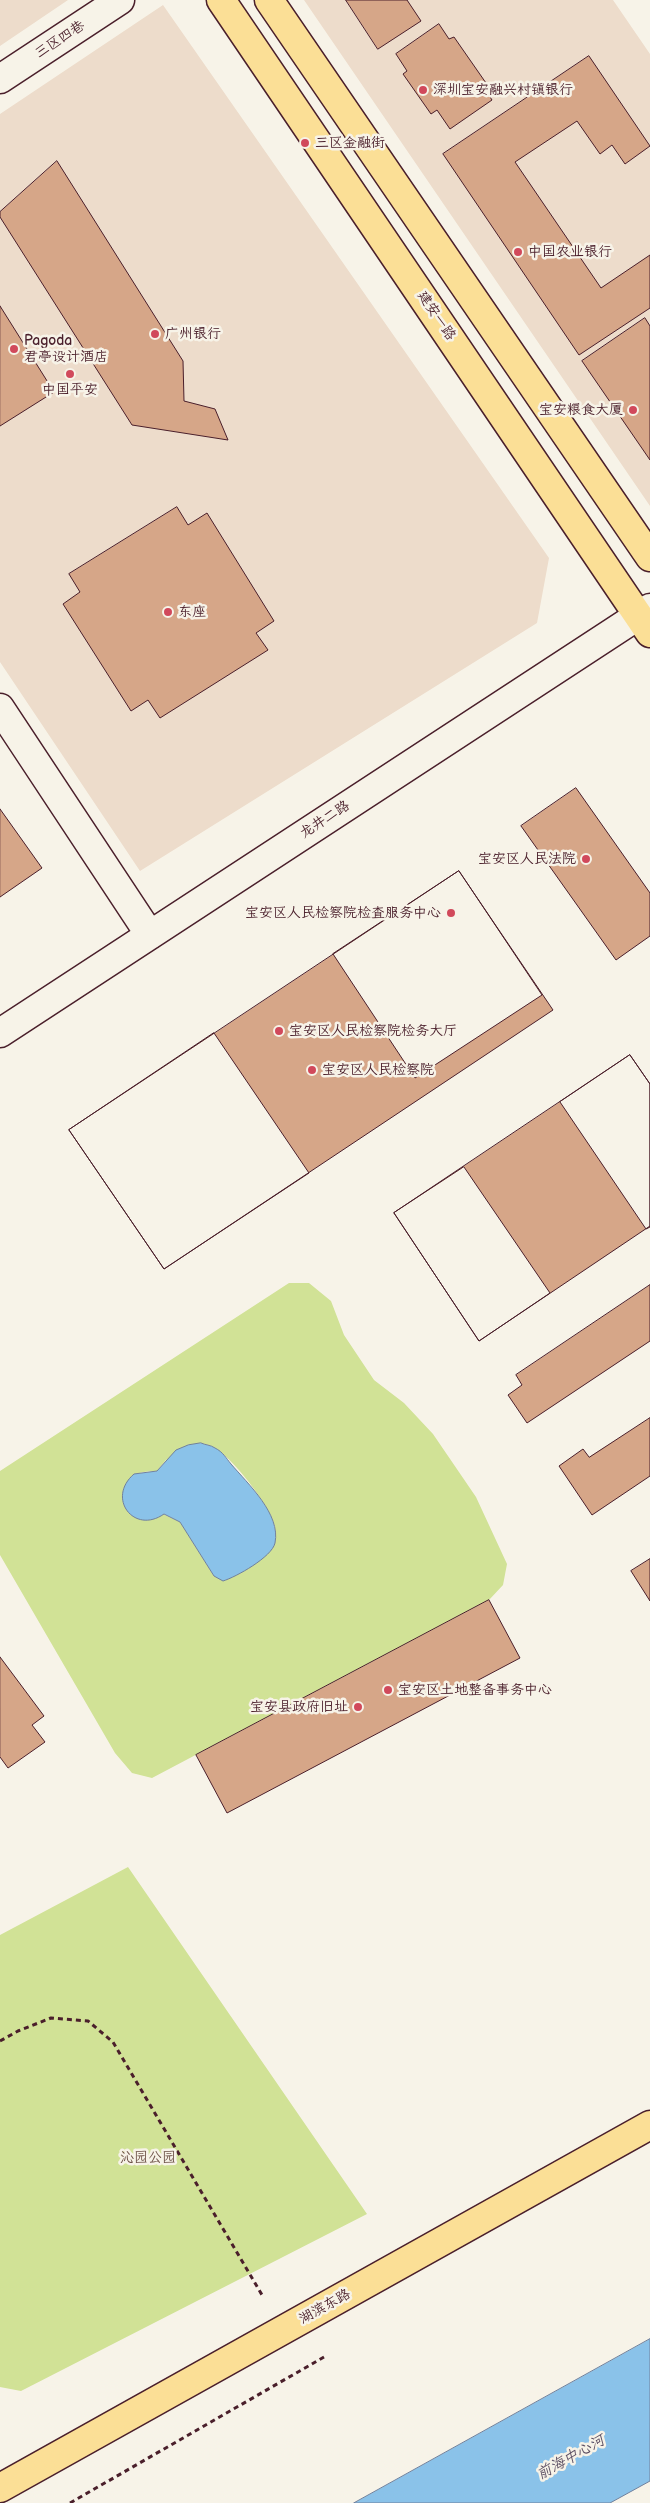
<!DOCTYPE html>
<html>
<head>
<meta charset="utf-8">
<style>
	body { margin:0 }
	canvas { display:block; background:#f7f3e8 }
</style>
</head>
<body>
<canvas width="650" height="2503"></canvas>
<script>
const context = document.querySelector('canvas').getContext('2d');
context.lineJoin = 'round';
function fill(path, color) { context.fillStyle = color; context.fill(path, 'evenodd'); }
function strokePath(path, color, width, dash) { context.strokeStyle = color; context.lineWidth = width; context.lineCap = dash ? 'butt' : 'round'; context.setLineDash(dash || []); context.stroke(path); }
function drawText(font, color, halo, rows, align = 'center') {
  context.font = font + ' "Balsamiq Sans","LXGW WenKai TC",sans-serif'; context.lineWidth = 5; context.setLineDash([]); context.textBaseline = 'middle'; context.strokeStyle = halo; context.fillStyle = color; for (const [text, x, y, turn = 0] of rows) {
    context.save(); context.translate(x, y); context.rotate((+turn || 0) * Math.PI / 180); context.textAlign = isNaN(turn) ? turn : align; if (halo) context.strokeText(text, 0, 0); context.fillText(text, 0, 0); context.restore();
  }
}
const built = new Path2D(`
	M0,0H68L0,46Z
	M304,0H613L650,54V506Z
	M163,5L549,558L537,623L140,871L0,662V114Z`);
const green = new Path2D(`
	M289,1283H309L331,1301L344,1335L374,1380L404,1403L433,1434L476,1497L507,1564L503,1585L489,1600L152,1778L132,1773L115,1753L0,1555V1471ZM201,1443C205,1445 211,1445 215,1448C233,1459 268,1503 274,1524C276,1529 275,1537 275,1543L214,1576L180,1522L163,1514L132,1516L123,1503C128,1477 129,1472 157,1471L166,1460Z
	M128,1867L367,2214L21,2391L0,2387V1935Z`);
const water = new Path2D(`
	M201,1443C205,1445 211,1445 215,1448C223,1452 226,1458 231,1464C248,1484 281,1514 275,1543C272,1557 236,1577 223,1581L214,1576L180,1522L164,1514C134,1535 106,1498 134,1474L157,1471L176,1450L188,1445Z
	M650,2339V2481L610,2503H354Z`);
const building = new Path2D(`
	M346,0H407L421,21L378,49Z
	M439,24L449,39L454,37L486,83L483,86L492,100L450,129L437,110L431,114L403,74L407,71L396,54Z
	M589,56L650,146L625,164L612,145L600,154L577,121L515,162L601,288L650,255V308L579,355L443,154Z
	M57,161L183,361L184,401L215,409L228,440L132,425L0,217V212Z
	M0,306L54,392L0,426Z
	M645,318L650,326V460L582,361Z
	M177,507L188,525L207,513L274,621L256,633L268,650L160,718L148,700L131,711L63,604L80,592L69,574Z
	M576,788L650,893V936L616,960L521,826Z
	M0,809L42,868L0,897Z
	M459,871L542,995L415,1078L333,954Z
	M459,871L553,1010L164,1269L69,1130Z
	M214,1033L309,1173L164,1269L69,1130Z
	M630,1055L650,1084V1226L479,1341L394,1213Z
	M630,1055L650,1084V1227L646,1229L560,1102Z
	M464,1167L550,1293L479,1341L394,1213Z
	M650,1285V1341L527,1423L508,1395L522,1385L516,1375Z
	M650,1418V1476L592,1515L559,1466L583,1449L589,1457Z
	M650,1559V1601L631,1571Z
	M489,1600L520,1658L227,1813L196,1755Z
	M0,1657L44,1716L32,1725L45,1742L8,1768L0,1757Z`);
const path = new Path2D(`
	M0,2041L18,2031L51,2018L88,2021L113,2042L262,2295
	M70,2503L324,2357`);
const minor = new Path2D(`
	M0,79L120,0
	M0,708L150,935
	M0,1033L650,608`);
const major = new Path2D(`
	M221,0L650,633
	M269,0L650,557
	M0,2488L650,2125`);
const markers = [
	[423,90,5,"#d1495b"],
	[305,143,5,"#d1495b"],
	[518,252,5,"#d1495b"],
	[155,334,5,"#d1495b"],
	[14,349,5,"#d1495b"],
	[70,374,5,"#d1495b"],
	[633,410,5,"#d1495b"],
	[168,612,5,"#d1495b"],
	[586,859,5,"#d1495b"],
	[451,913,5,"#d1495b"],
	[279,1031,5,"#d1495b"],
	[312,1070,5,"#d1495b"],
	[388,1690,5,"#d1495b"],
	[358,1707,5,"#d1495b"]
];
const streetNames = [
	["三区四巷",60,40,-33],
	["建安一路",436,316,56],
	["龙井二路",325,820,-33],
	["湖滨东路",325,2307,-29]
];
const poiNames = [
	["深圳宝安融兴村镇银行",433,90],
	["三区金融街",315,143],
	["中国农业银行",528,252],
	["广州银行",165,334],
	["Pagoda",24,341],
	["君亭设计酒店",24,357],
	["中国平安",70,390,"center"],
	["宝安粮食大厦",623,410,"right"],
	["东座",178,612],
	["宝安区人民法院",576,859,"right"],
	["宝安区人民检察院检查服务中心",441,913,"right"],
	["宝安区人民检察院检务大厅",289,1031],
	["宝安区人民检察院",322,1070],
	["宝安区土地整备事务中心",398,1690],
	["宝安县政府旧址",348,1707,"right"]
];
const parkNames = [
	["沁园公园",148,2158]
];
const waterNames = [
	["前海中心河",571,2458,-29]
];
fill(built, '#eddccb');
fill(green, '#d1e296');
fill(water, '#8ac2e9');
strokePath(water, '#70819d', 1);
fill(building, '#d6a688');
strokePath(building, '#4a1f2b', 1);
strokePath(minor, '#4a1f2b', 31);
strokePath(major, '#4a1f2b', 31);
strokePath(path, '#4a1f2b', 3, [5, 4]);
strokePath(minor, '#f7f3e8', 28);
strokePath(major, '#fbdf96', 28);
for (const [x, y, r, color] of markers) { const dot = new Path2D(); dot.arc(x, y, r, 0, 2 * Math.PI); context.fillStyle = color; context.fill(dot); strokePath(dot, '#f7f3e8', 2); }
drawText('14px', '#4a1f2b', '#f7f3e8', streetNames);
drawText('14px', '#4a1f2b', '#f7f3e8', poiNames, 'left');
drawText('14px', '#6c5046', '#f7f3e8', parkNames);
drawText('italic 15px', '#5d5064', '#f7f3e8', waterNames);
</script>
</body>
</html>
